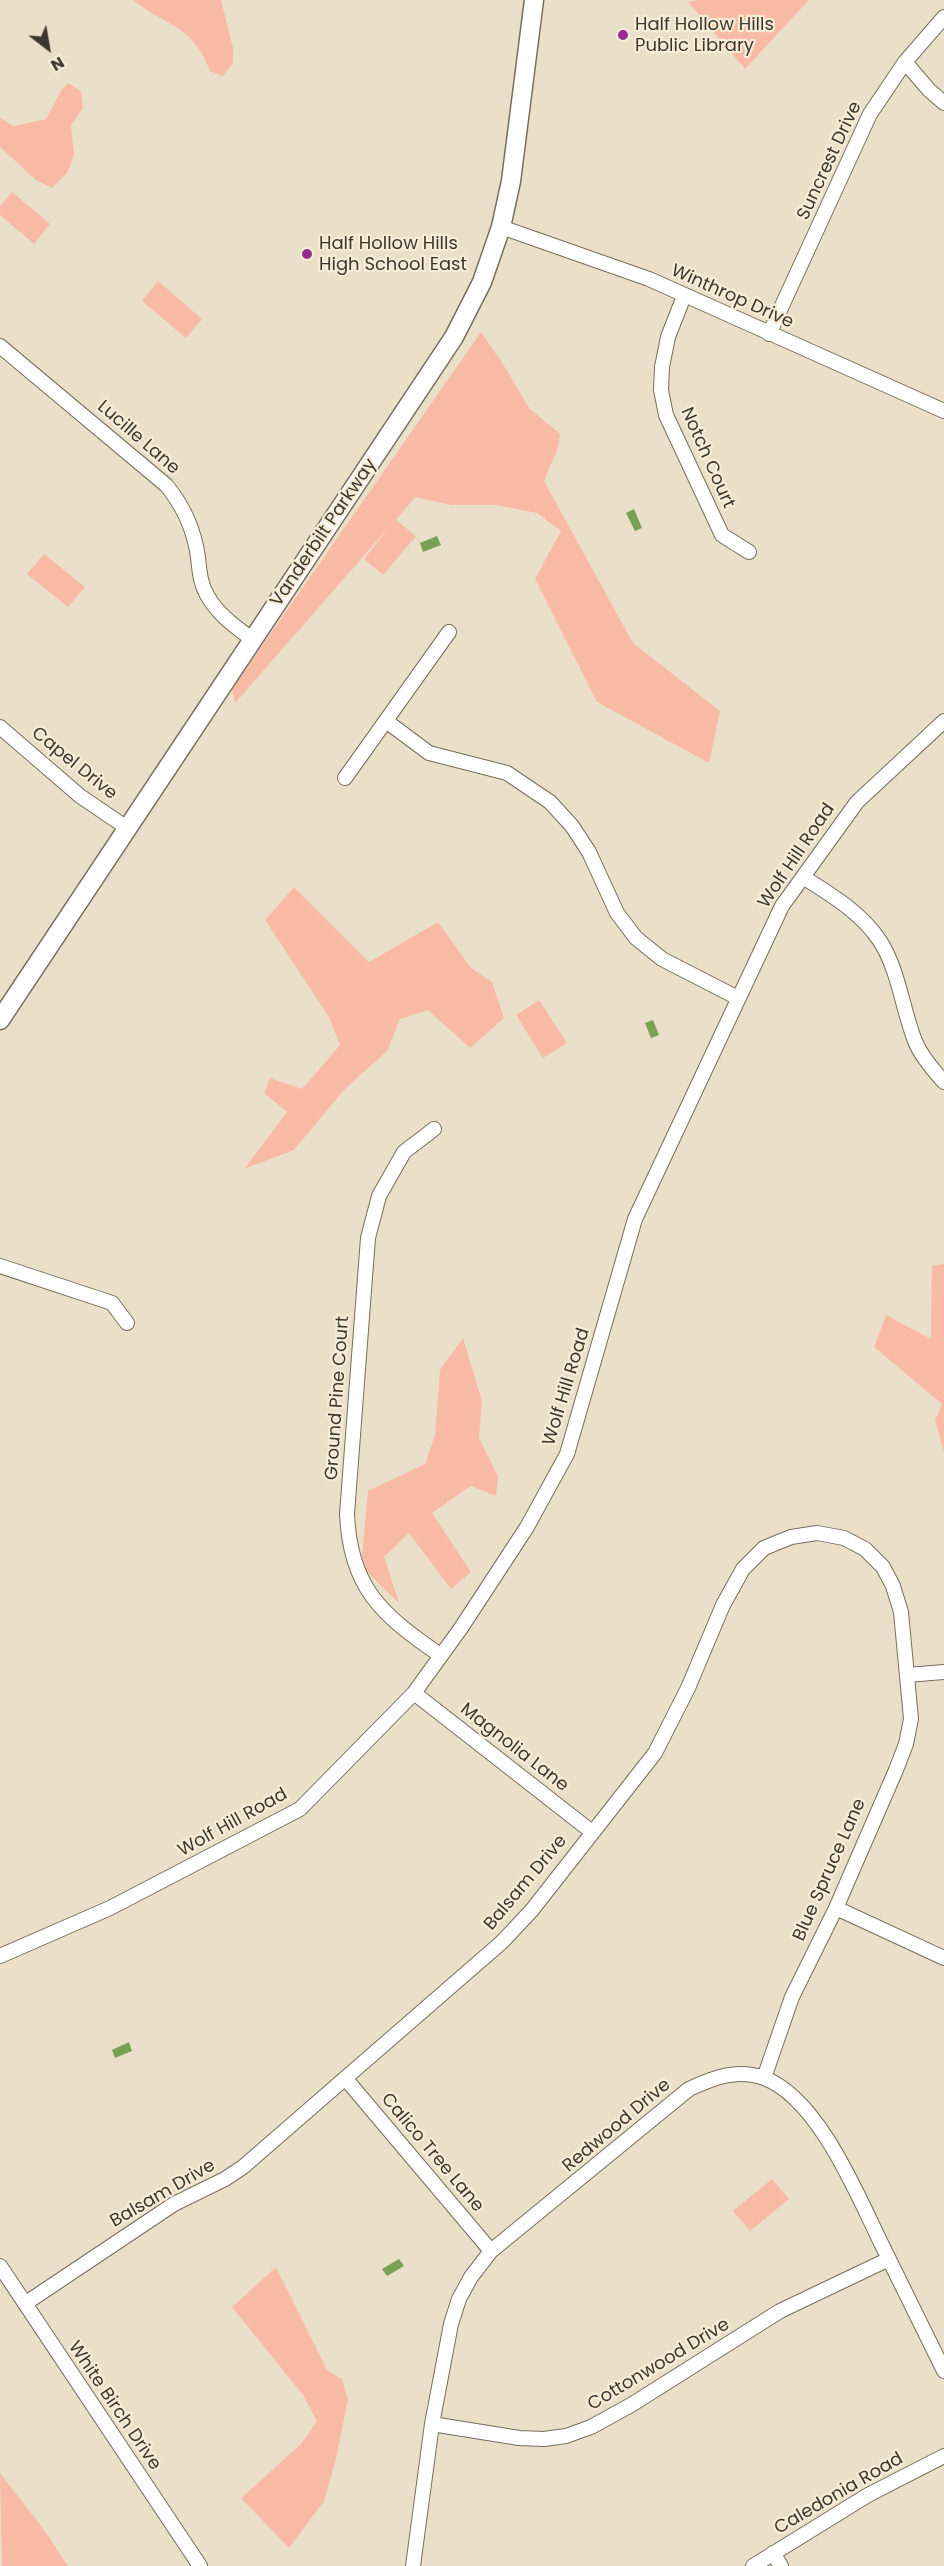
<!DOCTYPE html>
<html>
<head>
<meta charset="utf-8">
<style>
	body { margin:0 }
	#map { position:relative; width:944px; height:2566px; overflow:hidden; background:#eae0ca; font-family:Poppins,sans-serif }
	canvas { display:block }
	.north { position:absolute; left:18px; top:18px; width:60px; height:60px; -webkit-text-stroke:4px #f7edd7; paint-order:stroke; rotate:149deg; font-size:16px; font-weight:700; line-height:24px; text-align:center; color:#3c3830 }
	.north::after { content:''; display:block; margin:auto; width:21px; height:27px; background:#3c3830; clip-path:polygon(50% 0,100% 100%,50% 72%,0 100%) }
</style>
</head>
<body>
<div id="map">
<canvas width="944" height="2566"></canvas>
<div class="north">N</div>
</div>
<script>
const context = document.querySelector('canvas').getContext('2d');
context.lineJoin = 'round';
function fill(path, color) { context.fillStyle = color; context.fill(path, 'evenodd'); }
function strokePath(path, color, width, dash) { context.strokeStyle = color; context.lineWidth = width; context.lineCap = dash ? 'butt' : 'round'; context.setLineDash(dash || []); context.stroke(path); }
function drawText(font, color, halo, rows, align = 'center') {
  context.font = font + ' Poppins,sans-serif'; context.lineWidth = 4.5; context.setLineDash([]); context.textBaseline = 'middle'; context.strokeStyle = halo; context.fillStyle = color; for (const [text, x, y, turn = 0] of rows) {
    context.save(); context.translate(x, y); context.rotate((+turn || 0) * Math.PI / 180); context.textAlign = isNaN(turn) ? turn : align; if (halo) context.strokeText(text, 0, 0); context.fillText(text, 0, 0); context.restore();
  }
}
const green = new Path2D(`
	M133,0H221L233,48V63L223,76L210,71C192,24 167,27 133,0Z
	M698,0H809L745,69L688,2Z
	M68,83L81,91L83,108L71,126L74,154L68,172L52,188L36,180L0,147V118L14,126L46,119L62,89Z
	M12,192L50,224L34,244L0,215V206Z
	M158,281L202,319L186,338L142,301Z
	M481,332L503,364L529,408L560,434L558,448L544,481L633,643L720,711L709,763L597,702L535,579L561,531L537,513L496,505H451L415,497L396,520L416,536L383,575L364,559L390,526L235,703L232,689Z
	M44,554L85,587L68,607L27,574Z
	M294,887L369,962L438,922L471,968L492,982L504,1018L470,1048L428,1010L400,1019L387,1051L344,1090L294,1150L244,1169L287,1112L264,1093L270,1078L302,1089L340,1045L329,1017L265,920Z
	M539,1000L567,1043L543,1058L516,1015Z
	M944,1264V1452L935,1420L942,1404L874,1347L886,1315L931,1339L932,1266Z
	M463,1338L482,1401L479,1438L498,1476L496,1496L471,1486L432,1513L471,1572L451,1589L409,1533L384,1557L399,1603L361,1566L368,1491L425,1464L435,1435L440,1370Z
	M772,2179L789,2199L750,2231L733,2211Z
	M276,2267L327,2370L342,2379L348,2399L336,2459L324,2501L289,2548L241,2498L300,2445L317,2421L303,2395L232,2307Z
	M0,2473L45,2531L68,2566H2Z`);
const water = new Path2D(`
	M634,509L642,528L635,531L626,513Z
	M437,536L441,545L423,552L420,543Z
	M653,1020L659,1035L651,1038L645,1023Z
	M129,2042L132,2051L115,2058L112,2050Z
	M399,2259L404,2266L387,2276L382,2269Z`);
const minor = new Path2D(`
	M905,62L929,90L944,103
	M501,227L649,279L944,411
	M684,296L668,337L662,367L661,390L666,415L722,535L749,552
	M769,334L870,114L905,62L944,17
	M0,346L166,485C181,503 191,523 196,546C200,563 198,580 207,595C218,615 236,627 253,640
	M386,721L429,753L507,773L550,802L572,826L589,852L617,913L636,938L662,959L738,998
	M0,727L80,796L127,828
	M345,778L449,632
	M803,877C831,895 861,912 880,941C899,971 902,1008 915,1041C921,1056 933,1070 944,1082
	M434,1129L404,1152L379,1196L368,1238L347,1514C350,1588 382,1615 440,1655
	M0,1266L112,1303L127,1323
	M907,1675L944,1672
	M414,1693L592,1832
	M836,1908L944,1958
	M0,1956L110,1908L300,1809L414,1693L461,1628L527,1527L567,1454L635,1219L782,906L857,802L944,721
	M345,2078L491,2251
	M0,2266L200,2566
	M26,2303L174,2204L225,2179L243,2167L502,1942L532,1910L655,1753L688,1688L723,1605L743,1569L764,1548L791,1537L817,1533L844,1538L865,1549L883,1567L893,1586L901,1612L911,1719L906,1744L896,1770L836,1908L792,1997L764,2078
	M432,2424L519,2438L544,2439L566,2436L591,2427L631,2405L780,2311L889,2259
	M773,2553L781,2566
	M413,2566L432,2424L451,2324L459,2299L471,2277L491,2251L689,2089C713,2078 737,2068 764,2078C818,2098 857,2194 881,2243C902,2285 923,2328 944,2371
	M753,2566L868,2495L944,2456`);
const major = new Path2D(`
	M0,1020L454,337L482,282L501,227L511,181L534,0`);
const markers = [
	[623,35,6,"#962c8e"],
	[307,254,6,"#962c8e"]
];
const poiNames = [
	["Half Hollow Hills",635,25],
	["Public Library",635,46],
	["Half Hollow Hills",319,244],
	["High School East",319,265]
];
const streetNames = [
	["Suncrest Drive",830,161,-65],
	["Winthrop Drive",732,297,24],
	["Lucille Lane",138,438,41],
	["Notch Court",707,458,66],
	["Vanderbilt Parkway",324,533,-56],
	["Capel Drive",74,764,39],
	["Wolf Hill Road",797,856,-56],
	["Wolf Hill Road",567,1387,-73],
	["Ground Pine Court",338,1398,-86],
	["Magnolia Lane",514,1748,38],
	["Wolf Hill Road",233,1823,-29],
	["Blue Spruce Lane",830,1870,-66],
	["Balsam Drive",526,1883,-50],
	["Redwood Drive",617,2126,-40],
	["Calico Tree Lane",432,2153,50],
	["Balsam Drive",163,2194,-30],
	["Cottonwood Drive",659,2365,-31],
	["White Birch Drive",114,2406,56],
	["Caledonia Road",839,2494,-30]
];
fill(green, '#f9baa5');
fill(water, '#78a156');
strokePath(minor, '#776e5b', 16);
strokePath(major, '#776e5b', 21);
strokePath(minor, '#fff', 14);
strokePath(major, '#fff', 18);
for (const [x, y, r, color] of markers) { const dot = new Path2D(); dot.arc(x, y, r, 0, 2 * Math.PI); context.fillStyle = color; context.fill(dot); strokePath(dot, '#f7edd7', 2); }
drawText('18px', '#3c3830', '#f7edd7', poiNames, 'left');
drawText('18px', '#3c3830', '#f7edd7', streetNames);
</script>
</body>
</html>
